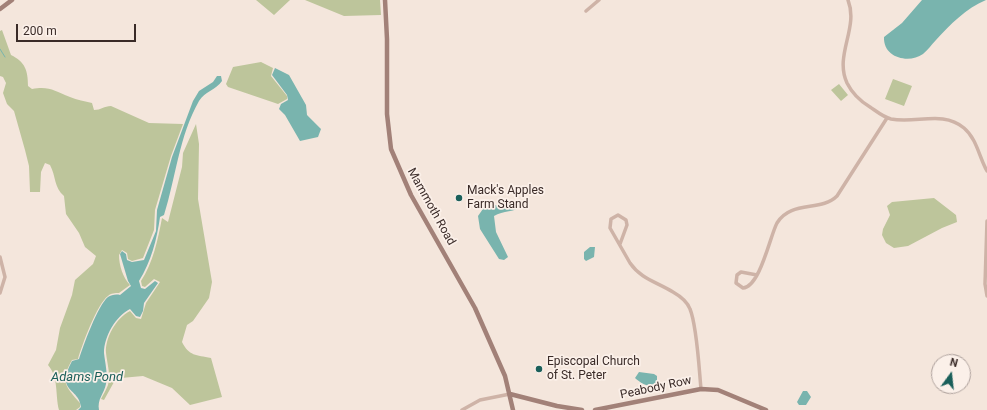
<!DOCTYPE html>
<html>
<head>
<meta charset="utf-8">
<style>
	body { margin:0 }
	#map { position:relative; width:987px; height:410px; overflow:hidden; background:#f4e6dc; font-family:Roboto,sans-serif }
	canvas { display:block }
	.north { position:absolute; left:931px; top:354px; width:40px; height:40px; box-sizing:border-box; background:#fbf0e9; border:1px solid #aea19c; border-radius:50%; rotate:15deg; font-size:11px; font-weight:700; line-height:16px; text-align:center; color:#3a2b28 }
	.north::after { content:''; display:block; margin:auto; width:14px; height:18px; background:#1a5f5a; clip-path:polygon(50% 0,100% 100%,50% 72%,0 100%) }
	.scale { position:absolute; left:16px; top:24px; width:120px; height:18px; box-sizing:border-box; border:2px solid #3a2b28; border-top:0; padding-left:5px; font-size:12px; line-height:14px; white-space:nowrap; color:#3a2b28; -webkit-text-stroke:3px #fbf0e9; paint-order:stroke }
</style>
</head>
<body>
<div id="map">
<canvas width="987" height="410"></canvas>
<div class="north">N</div>
<div class="scale">200 m</div>
</div>
<script>
const context = document.querySelector('canvas').getContext('2d');
context.lineJoin = 'round';
function fill(path, color) { context.fillStyle = color; context.fill(path, 'evenodd'); }
function strokePath(path, color, width, dash) { context.strokeStyle = color; context.lineWidth = width; context.lineCap = dash ? 'butt' : 'round'; context.setLineDash(dash || []); context.stroke(path); }
function drawText(font, color, halo, rows, align = 'center') {
  context.font = font + ' Roboto,sans-serif'; context.lineWidth = 3.5; context.setLineDash([]); context.textBaseline = 'middle'; context.strokeStyle = halo; context.fillStyle = color; for (const [text, x, y, turn = 0] of rows) {
    context.save(); context.translate(x, y); context.rotate((+turn || 0) * Math.PI / 180); context.textAlign = isNaN(turn) ? turn : align; if (halo) context.strokeText(text, 0, 0); context.fillText(text, 0, 0); context.restore();
  }
}
const green = new Path2D(`
	M256,0H290L274,15Z
	M305,0H380L381,15L344,16Z
	M2,30L11,55C25,62 28,70 28,86L32,89C50,86 54,91 70,97C77,100 85,101 92,103L94,110C101,110 104,106 111,106L149,123L183,124L171,156L155,210L154,230L143,258L132,261L128,259L127,253L122,250L119,255C119,265 123,278 130,285L119,293C115,293 111,293 108,296C97,304 82,345 78,359L72,360C60,381 65,386 80,403V407L76,410H59C55,394 59,378 48,365L56,350L60,328L72,295L75,280L93,264L96,256L85,247L79,233L66,214L64,196C54,188 56,176 50,165L45,163L41,172L40,192H30L29,166L25,150L14,111L7,104L3,93L6,83L3,77L0,76V31Z
	M261,62L273,68L271,76L287,96V99L278,104L228,87L226,84L233,67Z
	M893,79L912,86L904,106L885,99Z
	M839,84L848,95L841,101L831,90Z
	M196,124L199,144L198,199L212,282L209,298L193,321L187,325L182,342C189,356 196,355 211,358L222,397L190,405L172,388L143,376L121,378L114,382L104,400L101,399C103,395 106,390 108,385C111,375 107,363 106,353C105,338 116,318 130,311L136,318L141,319L146,303L160,282L154,279L145,287L142,286L141,281C153,263 158,239 162,218L168,222L182,167L183,153Z
	M934,198L956,215L957,222L942,228L908,246L894,248L886,243L882,235L883,229L890,215L887,206L892,202Z`);
const water = new Path2D(`
	M922,0H986C966,8 950,25 936,40C931,45 928,50 923,54C909,64 883,58 884,37L902,23Z
	M275,68L289,75L306,105L307,115L321,129L318,137L300,141L285,115L279,109L281,104L288,100L287,95L272,75Z
	M217,76H221L222,81C216,90 205,91 199,101C179,136 176,177 164,215L160,217C157,239 151,262 139,281L141,288L145,289L155,281L158,283L144,303L143,311L140,317L136,316L130,309C116,316 104,336 104,353C105,363 108,373 106,384C104,394 97,399 99,410H78L81,407C79,387 55,393 72,361L79,359C83,346 98,305 108,297C111,295 116,294 120,295L131,286L128,281L120,254L122,251L126,254L127,260L132,262L144,260L156,231L157,210L172,157L193,101L199,91L213,82Z
	M520,201L522,202L523,205C515,213 503,210 494,216L496,232L508,257L504,260L499,259L480,229L478,216L485,206L508,204Z
	M590,247H595L594,257L586,261L584,259V252Z
	M639,372L654,374L657,376V382C649,389 642,384 635,378Z
	M803,391H807L811,397L806,405H799L797,402Z`);
const stream = new Path2D(`
	M0,49L5,57`);
const street = new Path2D(`
	M848,0C859,28 834,55 847,83C852,93 860,101 870,107C876,111 883,117 891,119C916,124 943,110 964,128C977,139 979,157 987,171
	M586,11L599,0
	M987,221L985,284L987,296
	M620,244L627,225L626,220L618,215L611,219L610,228L630,263C641,279 657,282 673,292C680,296 687,301 690,309C697,326 699,368 701,389
	M0,257L5,277L0,293
	M757,275L741,272L737,275L736,283L743,288C760,287 770,236 777,223C791,200 821,212 837,196L887,118
	M462,410L480,400L510,394`);
const secondary = new Path2D(`
	M385,0L387,39V114L391,149L411,195L475,308L505,376L513,410
	M0,9L12,0
	M510,394L557,406L582,410
	M595,410L701,389L718,390L766,410`);
const markers = [
	[459,198,4,"#1a5f5a"],
	[539,369,4,"#1a5f5a"]
];
const poiNames = [
	["Mack's Apples",467,191],
	["Farm Stand",467,205],
	["Episcopal Church",547,362],
	["of St. Peter",547,376]
];
const streetNames = [
	["Mammoth Road",431,207,61],
	["Peabody Row",656,388,-12]
];
const waterNames = [
	["Adams Pond",87,378]
];
fill(green, '#bdc59b');
fill(water, '#79b4ae');
strokePath(stream, '#79b4ae', 1);
strokePath(street, '#ceb3a7', 3.5);
strokePath(secondary, '#a28178', 4.5);
for (const [x, y, r, color] of markers) { const dot = new Path2D(); dot.arc(x, y, r, 0, 2 * Math.PI); context.fillStyle = color; context.fill(dot); strokePath(dot, '#fbf0e9', 1.5); }
drawText('12px', '#3a2b28', '#fbf0e9', poiNames, 'left');
drawText('12px', '#3a2b28', '#fbf0e9', streetNames);
drawText('italic 13px', '#1a5f5a', '#fbf0e9', waterNames);
</script>
</body>
</html>
